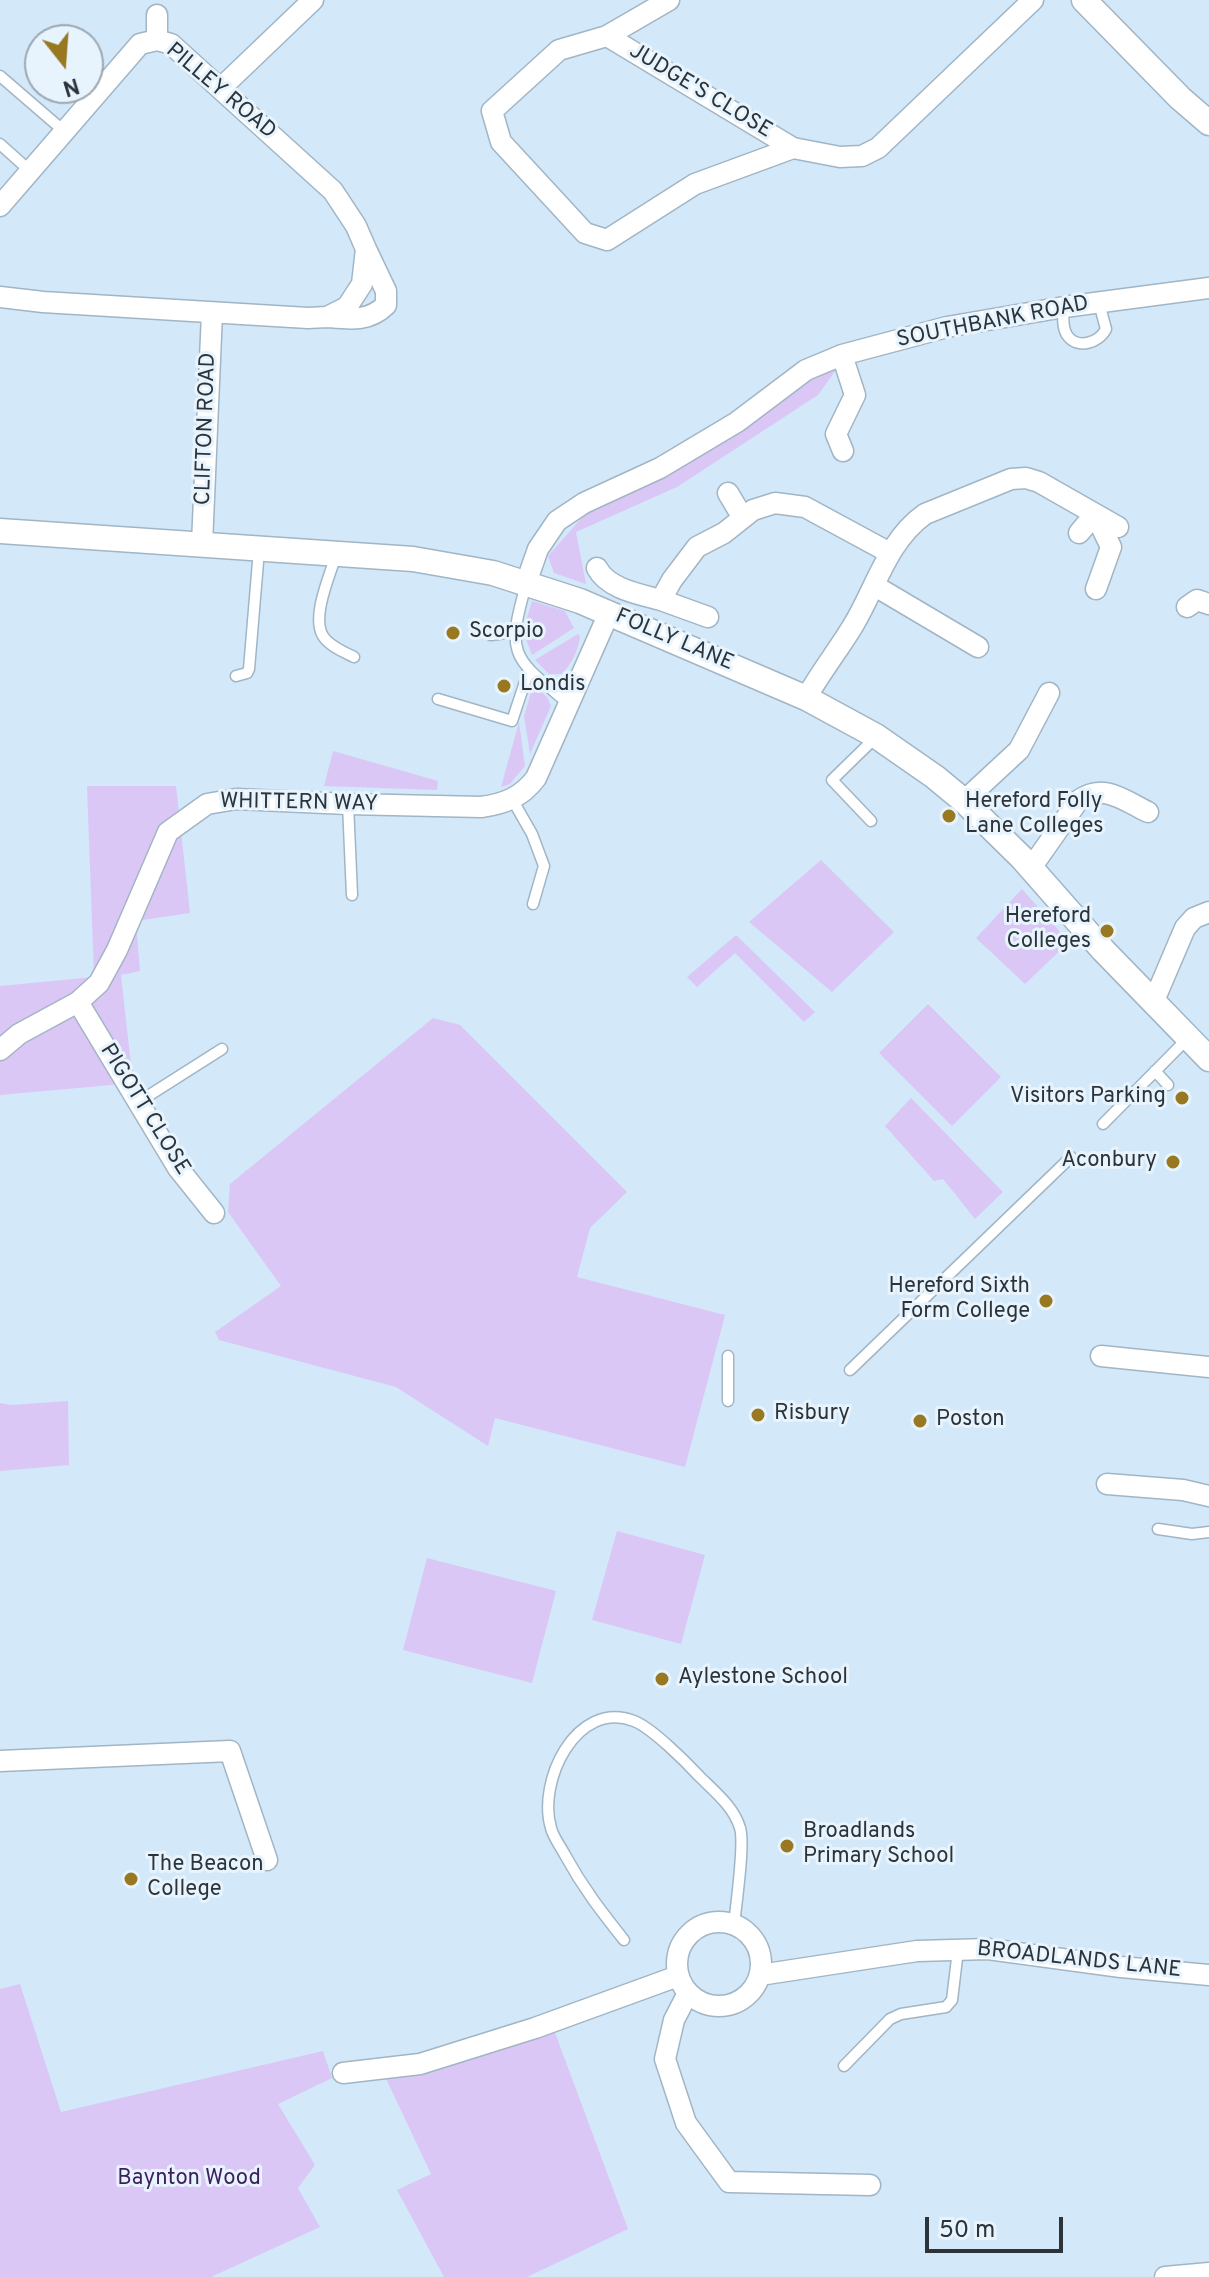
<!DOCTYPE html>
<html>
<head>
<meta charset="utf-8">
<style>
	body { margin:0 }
	#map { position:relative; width:1209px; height:2277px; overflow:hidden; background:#d3e8f9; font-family:Overpass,sans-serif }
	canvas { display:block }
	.north { position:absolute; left:24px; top:24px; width:80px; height:80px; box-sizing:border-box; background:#e7f4fe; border:2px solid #9ca7b0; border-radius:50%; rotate:163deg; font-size:22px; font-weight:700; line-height:32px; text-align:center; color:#2c343a }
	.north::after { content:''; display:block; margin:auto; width:28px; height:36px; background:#987922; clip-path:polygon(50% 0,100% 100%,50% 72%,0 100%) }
	.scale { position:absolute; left:925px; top:2217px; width:138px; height:36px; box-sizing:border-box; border:4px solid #2c343a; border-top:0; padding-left:10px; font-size:24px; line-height:28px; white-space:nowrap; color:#2c343a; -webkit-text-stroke:6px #e7f4fe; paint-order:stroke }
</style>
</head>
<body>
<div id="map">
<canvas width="1209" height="2277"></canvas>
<div class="north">N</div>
<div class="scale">50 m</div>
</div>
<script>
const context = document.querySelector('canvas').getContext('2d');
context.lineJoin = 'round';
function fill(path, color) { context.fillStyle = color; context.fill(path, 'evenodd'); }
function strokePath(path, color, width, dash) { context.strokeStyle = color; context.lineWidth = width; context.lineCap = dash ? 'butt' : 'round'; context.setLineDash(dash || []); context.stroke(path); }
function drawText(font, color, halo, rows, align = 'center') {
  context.font = font + ' Overpass,sans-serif'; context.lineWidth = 6; context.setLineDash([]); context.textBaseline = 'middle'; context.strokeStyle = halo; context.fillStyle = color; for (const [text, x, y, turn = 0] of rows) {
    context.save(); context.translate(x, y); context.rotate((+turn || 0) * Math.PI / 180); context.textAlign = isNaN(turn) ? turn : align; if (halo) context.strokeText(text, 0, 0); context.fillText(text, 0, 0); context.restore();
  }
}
const green = new Path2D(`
	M841,363L818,395L677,487L576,532L586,584L554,573L548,556L586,513Z
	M532,601L565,611L574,628L532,655L523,631Z
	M578,634L580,637C578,651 571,666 561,674H549L535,660Z
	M537,688L547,697L551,706L530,754L524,716L532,689Z
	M519,722L525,766L510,784L501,787Z
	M333,751L438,781L437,790L324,786Z
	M87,786H176L190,913L136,921L140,971L121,975L133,1083L0,1095V986L94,977Z
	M821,860L894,932L832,992L749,922Z
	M1022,889L1069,942L1025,984L976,938Z
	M736,935L815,1012L804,1022L735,953L697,987L687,977Z
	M928,1004L1001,1077L952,1126L879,1053Z
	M433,1018L460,1025L627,1192L590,1228L577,1277L725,1315L685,1467L495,1418L488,1446L396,1387L219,1340L215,1332L281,1286L228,1212L230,1184Z
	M911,1098L1003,1192L975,1219L943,1179L934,1181L885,1126Z
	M68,1401L69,1465L0,1471V1403L12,1405Z
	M617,1531L705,1555L681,1644L592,1620Z
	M427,1558L556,1591L532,1683L403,1650Z
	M20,1984L61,2112L323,2051L332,2078L278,2104L315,2165L298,2188L320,2227L211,2277H0V1989Z
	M551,2022L628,2229L527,2277H444L397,2190L431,2174L381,2068Z`);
const service = new Path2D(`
	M0,76L65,132
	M0,144L30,171
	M1064,307C1063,316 1062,327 1067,335C1077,350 1099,343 1106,329L1099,303
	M336,555C330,575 311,617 323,636C329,646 344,652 354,657
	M526,585C505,657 514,658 569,704
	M491,635L513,632
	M236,676L247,673L249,669L259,550
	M438,699L512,721L529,670
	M512,799L532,834L544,866L533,904
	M348,804L352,895
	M871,821L832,780L875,738
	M1155,1071L1168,1085
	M137,1103L222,1049
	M1103,1124L1188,1038
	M728,1356V1401
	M850,1370L1071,1157
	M1158,1529L1192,1534L1209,1532
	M624,1940C601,1911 583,1888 565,1855C561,1847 553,1837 551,1828C537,1782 576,1699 634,1721C652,1728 686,1762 699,1776C714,1791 734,1807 740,1828C745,1843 736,1905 734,1925
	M844,2066L890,2019L901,2014L946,2007L952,2000L958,1950`);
const minor = new Path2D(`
	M607,36L669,0
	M157,40V15
	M221,88L313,0
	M793,148L607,36L559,50L492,111L501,142L585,233L607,240L695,184L793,148L840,157L862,156L878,148L1033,0
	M0,206L140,44L157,40L171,44L333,191L356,226L366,249L362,284L347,307L327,317L308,318L43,302L0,297
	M327,317C350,319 369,322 386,305V291L366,249
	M842,355L855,395L836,434L843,451
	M728,493L743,518
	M1079,533L1095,514L1111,547L1096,589
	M202,544L212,313
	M597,568C608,589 639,594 661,600
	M526,583L538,549L557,521L584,503L660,468L737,422L806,370L842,355L947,327L1064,307L1209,288
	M875,586L978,647
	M1187,607L1197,600L1209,604
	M708,617L661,600L672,580L697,547L724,533L753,510L775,503L805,507L890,553
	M806,698C821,672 839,649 854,624C876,587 888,540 925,514L1011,479L1026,478L1039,482L1118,527
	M964,801L1019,750L1049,693
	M1031,868L1078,801C1103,782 1123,800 1148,812
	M78,1002L178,1168L214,1213
	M1153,1003L1185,928L1194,918L1209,912
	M0,1050L19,1034L78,1002L99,983L117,950L168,832L207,804L236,799L348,804L481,807C504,804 522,797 536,778L609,613
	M1101,1356L1209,1367
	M1107,1484L1183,1490L1209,1496
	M0,1761L230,1751L267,1860
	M677 1964a42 42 0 1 1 84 0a42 42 0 1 1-84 0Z
	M760,1975L917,1951L988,1949L1121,1967L1209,1975
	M688,1993L674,2020L665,2059L686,2123L729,2182L870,2185
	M343,2073L420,2064L535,2028L678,1976
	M1165,2277L1209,2273`);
const tertiary = new Path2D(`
	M1084,0L1180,98L1209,123
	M0,531L413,559L493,573L580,601L806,698L876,736L935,777L964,801L1022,858L1103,950L1209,1059`);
const markers = [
	[453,633,8,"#987922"],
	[504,686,8,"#987922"],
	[949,816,8,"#987922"],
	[1107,931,8,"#987922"],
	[1182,1098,8,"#987922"],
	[1173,1162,8,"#987922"],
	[1046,1301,8,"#987922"],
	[758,1415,8,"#987922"],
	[920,1421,8,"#987922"],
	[662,1679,8,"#987922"],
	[787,1846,8,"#987922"],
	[131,1879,8,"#987922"]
];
const streetNames = [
	["PILLEY ROAD",220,92,40],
	["JUDGE'S CLOSE",700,92,31],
	["SOUTHBANK ROAD",993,323,-11],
	["CLIFTON ROAD",207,429,-88],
	["FOLLY LANE",674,641,23],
	["WHITTERN WAY",299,804,1],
	["PIGOTT CLOSE",144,1110,58],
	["BROADLANDS LANE",1079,1961,6]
];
const poiNames = [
	["Scorpio",469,633],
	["Londis",520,686],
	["Hereford Folly",965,803],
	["Lane Colleges",965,828],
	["Hereford",1091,918,"right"],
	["Colleges",1091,943,"right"],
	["Visitors Parking",1166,1098,"right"],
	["Aconbury",1157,1162,"right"],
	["Hereford Sixth",1030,1288,"right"],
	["Form College",1030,1313,"right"],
	["Risbury",774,1415],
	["Poston",936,1421],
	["Aylestone School",678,1679],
	["Broadlands",803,1833],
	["Primary School",803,1858],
	["The Beacon",147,1866],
	["College",147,1891]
];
const parkNames = [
	["Baynton Wood",189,2180]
];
fill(green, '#dbc7f5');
strokePath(service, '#a1b5c5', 13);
strokePath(minor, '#a1b5c5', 23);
strokePath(tertiary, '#a1b5c5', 27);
strokePath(service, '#fff', 10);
strokePath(minor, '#fff', 20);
strokePath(tertiary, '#fff', 24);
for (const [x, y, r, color] of markers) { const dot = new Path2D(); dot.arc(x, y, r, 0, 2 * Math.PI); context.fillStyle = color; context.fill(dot); strokePath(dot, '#e7f4fe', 3); }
drawText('22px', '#2c343a', '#e7f4fe', streetNames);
drawText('22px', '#2c343a', '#e7f4fe', poiNames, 'left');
drawText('22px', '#3e1e5c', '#e7f4fe', parkNames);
</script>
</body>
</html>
